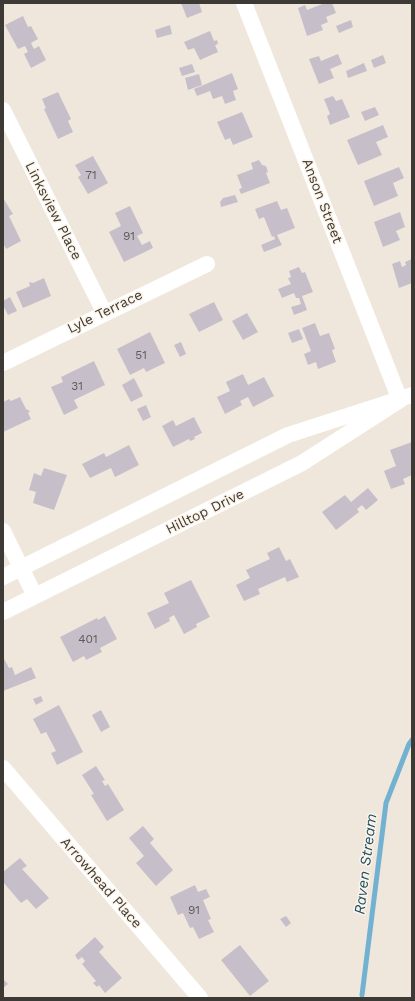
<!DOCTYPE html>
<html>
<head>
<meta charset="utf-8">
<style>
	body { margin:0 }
	#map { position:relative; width:415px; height:1001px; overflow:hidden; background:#efe7dc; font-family:"Work Sans",sans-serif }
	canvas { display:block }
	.frame { position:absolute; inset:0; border:4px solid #3d3a35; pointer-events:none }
</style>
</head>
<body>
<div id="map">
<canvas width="415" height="1001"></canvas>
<div class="frame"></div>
</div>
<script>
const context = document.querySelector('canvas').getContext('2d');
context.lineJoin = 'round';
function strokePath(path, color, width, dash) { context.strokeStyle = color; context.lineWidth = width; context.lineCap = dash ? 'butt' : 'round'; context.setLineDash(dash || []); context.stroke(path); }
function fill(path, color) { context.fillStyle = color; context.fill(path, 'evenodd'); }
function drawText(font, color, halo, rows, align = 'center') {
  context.font = font + ' "Work Sans",sans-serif'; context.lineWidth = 3; context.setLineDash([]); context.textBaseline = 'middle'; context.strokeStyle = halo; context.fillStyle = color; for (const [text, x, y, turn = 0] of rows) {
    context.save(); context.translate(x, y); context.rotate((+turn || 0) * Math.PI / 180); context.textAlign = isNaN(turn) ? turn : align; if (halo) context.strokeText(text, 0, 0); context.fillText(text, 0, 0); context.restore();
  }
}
const stream = new Path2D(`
	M362,995L386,803L409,744L412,740`);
const building = new Path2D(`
	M181,3H199L202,12L187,18Z
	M325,3H332L336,13L326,17L328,22L321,25L323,30L307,36L298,8L305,5L307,10Z
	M23,16L28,27L31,26L38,39L31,43L34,49L39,46L46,60L31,68L24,54L28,52L25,46L18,49L5,25Z
	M351,20L353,27L339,33L336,26Z
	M170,25L172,34L157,38L155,30Z
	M210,31L214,41L217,40L218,44L215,45L218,52L200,60L194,48L188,50L184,42Z
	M338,54L342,64L330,69L334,78L319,84L309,59L319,56L321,61Z
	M383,55L386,63L374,68L371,60Z
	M364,63L367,71L348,78L346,71Z
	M192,64L195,72L182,76L179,68Z
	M232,73L238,89L233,91L236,100L225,104L222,96L213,99L210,91L197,96L194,89Z
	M199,74L202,85L188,90L185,78Z
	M58,92L71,119L68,121L73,132L58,139L44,109L46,108L42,99Z
	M333,96L336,101L342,99L350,117L330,125L327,116L330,114L324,99Z
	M375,107L379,115L365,121L361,112Z
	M242,112L253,137L233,145L230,138L225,140L217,122Z
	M383,125L388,137L376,142L382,155L358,165L347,140Z
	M93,156L108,183L88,194L78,177L81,175L75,165Z
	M259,160L262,165L266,166L268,172L266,173L270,183L241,194L239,189L242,188L237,175L253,169L251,163Z
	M399,167L404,178L393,183L398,196L374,206L364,181Z
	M235,195L238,202L221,207L220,202L223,198Z
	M3,198L13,214L9,216L21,241L6,249L3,243Z
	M277,201L281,210L287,208L295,228L277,235L282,245L264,252L261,245L275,239L274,236L272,237L264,217L259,219L255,209Z
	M130,206L143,233L137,236L142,245L150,241L153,248L124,262L109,232L121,226L115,213Z
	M400,212L405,227L396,231L400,240L383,247L374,222Z
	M412,259V283L399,288L392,264L400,261L402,267L406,265L405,262Z
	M299,267L302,273L305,272L313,292L302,296L307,310L294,315L291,307L301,304L299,298H296L294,293L282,298L278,289L291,284L288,278L291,277L289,271Z
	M44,278L51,296L23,308L16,292L30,286L29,282L33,283Z
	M10,297L17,311L8,315L3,305V301Z
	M214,302L223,320L199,332L189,314Z
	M247,313L258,332L243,340L232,321Z
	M315,323L320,336L329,333L335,349L332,350L336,362L318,369L316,362L308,365L304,354L311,351L302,328Z
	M299,329L303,339L292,343L288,333Z
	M150,332L165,363L146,372L144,368L130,375L117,349Z
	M181,342L186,354L180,357L174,345Z
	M94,361L105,385L74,400L78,408L64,415L51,387L63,382L61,377Z
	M243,374L248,385L264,377L274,396L253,407L248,397L240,401L242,405L225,414L217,397L230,391L226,382Z
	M134,378L143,396L131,402L122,385Z
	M20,397L26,409L30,411L28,413L31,419L3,432V402L9,399L11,401Z
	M146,405L151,417L143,421L137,409Z
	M194,417L202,433L194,437L195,439L190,441L189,439L173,447L162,426L173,420L176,426Z
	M412,442V475L403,479L405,484L391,489L384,471L396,466L390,450Z
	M129,445L139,465L115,477L111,468L90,478L82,464L104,453L106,457Z
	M44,468L67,475L54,510L33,503L36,492L29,490L34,473L41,476Z
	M368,488L378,500L366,510L362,505L357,509L359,512L336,530L322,512L345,495L351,502Z
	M279,547L286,561L290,559L299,577L287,582L285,577L258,589L260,594L244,601L236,585L250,578L246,570L270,559L267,553Z
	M191,580L210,617L196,624L197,627L184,634L174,615L169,618L170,621L155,629L147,613L169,603L164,593Z
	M105,616L117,639L100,648L102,652L86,660L84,656L73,662L60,637L97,618L98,620Z
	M3,657L9,668L12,667L15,675L31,667L36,678L3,691Z
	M41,696L43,701L36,705L33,699Z
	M59,705L83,752L57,765L51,753L56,751L46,732L41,734L33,719Z
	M101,710L110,727L101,732L92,715Z
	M96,766L105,780L102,781L105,786L108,784L124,810L107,821L91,795L94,794L82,775Z
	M143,826L154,839L150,843L173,870L156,886L136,863L144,856L129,838Z
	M20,858L27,866L22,869L49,898L36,909L27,899L21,903L3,882V872Z
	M195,885L198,892L206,889L210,897L203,900L211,919L208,920L214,932L199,939L193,927L190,928L183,913L178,915L170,897Z
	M286,916L291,923L286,927L280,919Z
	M95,937L104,947L99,952L122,978L105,993L99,985L97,987L93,983L96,981L82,964L85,961L82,957L78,960L75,955Z
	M240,945L269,981L250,996L221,960Z
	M3,979L8,984L3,988Z`);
const minor = new Path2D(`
	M244,3L400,400
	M3,110L104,312
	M3,363L207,264
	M3,531L35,596
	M3,577L288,435L412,395
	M3,612L302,463L400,400
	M3,768L200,998`);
const numberNames = [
	["71",91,175],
	["91",129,236],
	["51",141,355],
	["31",77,386],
	["401",88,639],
	["91",194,910]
];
const streetNames = [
	["Anson Street",322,201,69],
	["Linksview Place",53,211,63],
	["Lyle Terrace",105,312,-26],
	["Hilltop Drive",205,512,-26],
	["Arrowhead Place",101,883,49]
];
const waterNames = [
	["Raven Stream",366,864,-83]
];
strokePath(stream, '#73b1d1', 5);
fill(building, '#c6bfca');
strokePath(minor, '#fff', 16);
drawText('12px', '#5f5b5a', null, numberNames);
drawText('14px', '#3d3a35', '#fcf4e9', streetNames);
drawText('italic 15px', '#1d4f66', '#fcf4e9', waterNames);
</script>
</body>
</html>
